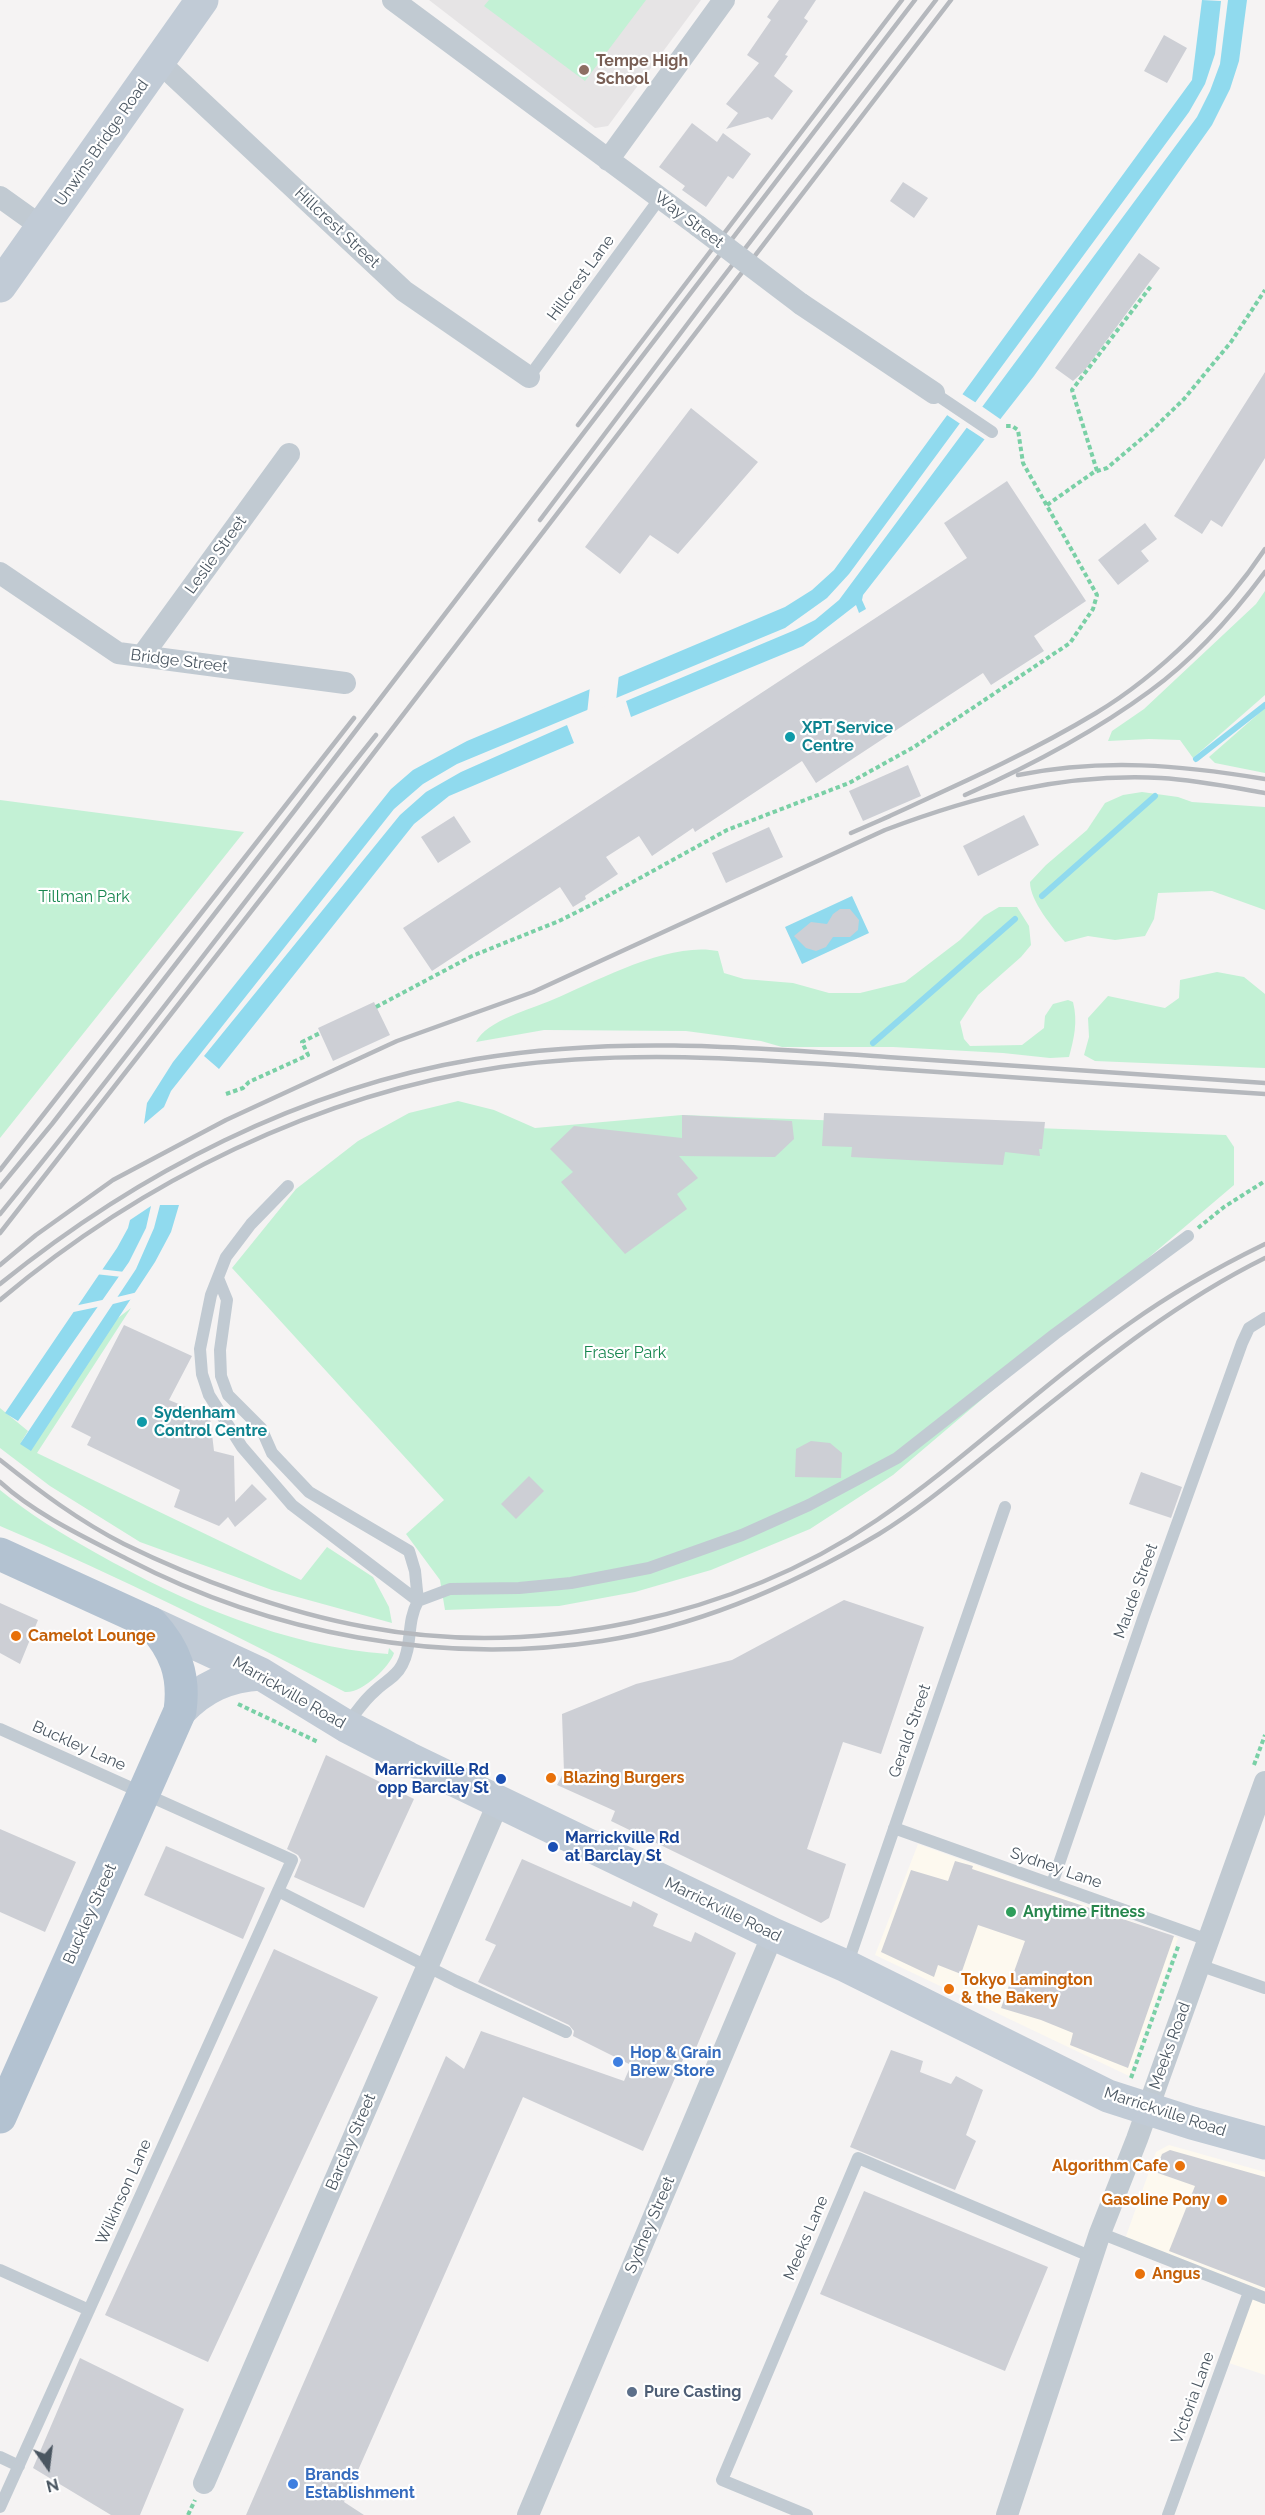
<!DOCTYPE html>
<html>
<head>
<meta charset="utf-8">
<style>
	body { margin:0 }
	#map { position:relative; width:1265px; height:2515px; overflow:hidden; background:#f5f3f3; font-family:Raleway,sans-serif }
	canvas { display:block }
	.north { position:absolute; left:18px; top:2437px; width:60px; height:60px; -webkit-text-stroke:4px #fff; paint-order:stroke; rotate:166deg; font-size:16px; font-weight:700; line-height:24px; text-align:center; color:#4a5661 }
	.north::after { content:''; display:block; margin:auto; width:21px; height:27px; background:#4a5661; clip-path:polygon(50% 0,100% 100%,50% 72%,0 100%) }
</style>
</head>
<body>
<div id="map">
<canvas width="1265" height="2515"></canvas>
<div class="north">N</div>
</div>
<script>
const context = document.querySelector('canvas').getContext('2d');
context.lineJoin = 'round';
function fill(path, color) { context.fillStyle = color; context.fill(path, 'evenodd'); }
function strokePath(path, color, width, dash) { context.strokeStyle = color; context.lineWidth = width; context.lineCap = dash ? 'butt' : 'round'; context.setLineDash(dash || []); context.stroke(path); }
function drawText(font, color, halo, rows, align = 'center') {
  context.font = font + ' Raleway,sans-serif'; context.lineWidth = 4.5; context.setLineDash([]); context.textBaseline = 'middle'; context.strokeStyle = halo; context.fillStyle = color; for (const [text, x, y, turn = 0] of rows) {
    context.save(); context.translate(x, y); context.rotate((+turn || 0) * Math.PI / 180); context.textAlign = isNaN(turn) ? turn : align; if (halo) context.strokeText(text, 0, 0); context.fillText(text, 0, 0); context.restore();
  }
}
const commercial = new Path2D(`
	M918,1844L1178,1938L1129,2076L875,1955Z
	M1169,2145L1265,2172V2375L1223,2361L1249,2292L1125,2239L1156,2152Z`);
const education = new Path2D(`
	M429,0H701L608,126L595,128Z`);
const green = new Path2D(`
	M489,0H646L585,81L484,6Z
	M1265,591V695L1193,758L1180,740L1149,739L1108,741L1112,731L1144,709L1256,604Z
	M1265,708V773L1215,763L1209,757Z
	M1142,792L1178,797L1192,802L1265,807V910L1212,891L1158,893L1154,919L1145,936L1115,940L1088,936L1065,942C1053,928 1030,901 1030,882L1046,865L1087,830L1105,803L1123,795Z
	M0,800L244,832L0,1138Z
	M999,907H1017L1029,926L1031,945L1021,957L978,995L960,1022L964,1039L970,1046L1022,1045L1044,1028L1045,1016L1053,1004L1068,1000L1073,1002C1078,1022 1074,1038 1069,1057L1050,1058L1003,1053L893,1047H782L761,1041L686,1031L544,1030L476,1042C486,1021 531,1009 552,1000C597,981 669,941 718,951L724,973L744,979L793,983L829,993H860L905,982L960,940L984,916Z
	M1217,972L1244,977L1265,994V1068L1095,1061L1084,1055L1089,1037L1088,1018L1108,996L1165,1008L1179,998L1180,980Z
	M458,1101L494,1110L535,1128L682,1115L1226,1135L1234,1147V1185L893,1475L810,1529L711,1570L635,1592L559,1606L445,1610L440,1580L406,1534L444,1500L232,1268L296,1189L358,1141L409,1113Z
	M131,1308L37,1453L301,1580L327,1547L373,1577L389,1607L392,1623L272,1590L140,1542L50,1486L0,1448V1408L28,1431L20,1444L114,1321Z
	M0,1490C29,1514 62,1534 96,1553C183,1602 286,1647 388,1654L389,1648L394,1653C390,1667 361,1694 345,1692C232,1633 118,1576 0,1526Z`);
const water = new Path2D(`
	M1202,0L1221,1L1215,54L1205,84L1189,112L849,574L827,598L785,628L457,764L423,784L394,809L171,1091L164,1107L144,1124L147,1103L173,1062L391,789L413,770L467,741L785,607L812,590L834,570L1192,80Z
	M1228,0H1247L1239,61L1230,89L1212,125L1034,376L863,595L862,600L866,609L859,613L856,605L803,646L631,717L626,701L795,630L815,620L839,600L1197,117L1210,91L1220,64Z
	M567,725L574,743L449,796L414,824L219,1069L204,1056L400,815L426,792L461,772Z
	M852,896L869,933L802,964L785,927Z
	M160,1205H179L171,1232L155,1262L31,1451L20,1444L136,1269L154,1228Z
	M151,1206L146,1228L129,1262L18,1421L5,1413L117,1248L128,1228L130,1220Z`);
const pier = new Path2D(`
	M959,392L978,404L962,425L944,413Z
	M980,405L1003,421L987,441L964,426Z
	M619,674L616,701L587,714L590,686Z
	M99,1269L125,1272L122,1277L95,1274Z
	M138,1292L133,1299L109,1305L113,1298Z
	M107,1299L102,1306L69,1313L74,1306Z`);
const stream = new Path2D(`
	M1196,759L1265,705
	M1042,896L1155,796
	M873,1043L1015,919`);
const building = new Path2D(`
	M779,0H816L804,18L808,21L785,55L788,56L774,76L793,91L772,120L768,117L726,129L738,113L726,104L759,63L747,55L771,20L767,17Z
	M1164,35L1187,48L1167,83L1144,71Z
	M692,123L717,142L723,133L751,154L733,179L728,176L706,207L682,190L685,186L659,167Z
	M903,182L928,198L914,218L890,201Z
	M1139,253L1160,268L1084,371L1073,381L1055,368Z
	M1265,372V458L1222,527L1211,520L1202,534L1174,516Z
	M691,408L758,462L678,554L650,535L620,574L585,547Z
	M1007,481L1086,601L1034,636L1044,651L991,685L983,673L816,783L802,761L695,832L693,828L652,856L639,836L606,857L618,874L585,896L586,899L573,907L560,887L432,971L403,928L967,558L944,523Z
	M1145,523L1157,539L1141,551L1149,561L1118,585L1098,560Z
	M908,765L921,796L863,821L849,791Z
	M1024,815L1039,845L978,876L963,846Z
	M454,816L471,842L438,863L421,837Z
	M769,827L783,857L726,883L712,853Z
	M840,909H850L859,920L858,930L850,937H833L826,947L816,951L806,948L794,936L811,922L827,924L833,914Z
	M374,1002L390,1035L333,1061L318,1028Z
	M824,1113L1045,1122L1042,1149H1039L1040,1156L1005,1152L1003,1165L851,1157L852,1147L822,1146Z
	M682,1115L792,1121L794,1139L775,1157L679,1156L698,1178L677,1194L687,1209L625,1254L561,1182L573,1172L550,1149L574,1126L682,1138Z
	M124,1325L192,1356L169,1400L210,1417L214,1451L234,1456L235,1502L252,1484L267,1499L235,1527L228,1517L219,1526L174,1507L180,1490L87,1445L91,1437L71,1427Z
	M811,1441L830,1443L842,1453L841,1478L795,1477L796,1449Z
	M1141,1472L1182,1487L1171,1518L1129,1504Z
	M529,1476L544,1491L516,1519L501,1504Z
	M844,1600L924,1627L881,1754L843,1742L807,1849L846,1864L829,1918L821,1923L611,1821L615,1811L557,1785L564,1772L562,1714L636,1684L732,1660Z
	M0,1603L38,1620L20,1664L0,1653Z
	M326,1755L414,1799L364,1908L294,1877L301,1860L298,1855L287,1849Z
	M0,1829L76,1862L45,1932L0,1912Z
	M166,1846L265,1888L243,1939L144,1895Z
	M522,1859L631,1907L633,1901L658,1914L653,1926L691,1942L695,1932L736,1953L696,2048L689,2046L643,2151L523,2097L344,2502L364,2515H246L446,2056L464,2069L481,2031L624,2081L631,2065L573,2036L574,2031L569,2025L478,1982L496,1945L485,1940Z
	M955,1861L973,1866L972,1869L1174,1936L1128,2068L1070,2045L1073,2033L1041,2020L1001,2008L1025,1941L978,1925L961,1974L938,1965L934,1977L881,1952L911,1870L948,1881Z
	M274,1949L378,1997L208,2362L105,2315Z
	M891,2050L923,2061L920,2072L951,2084L956,2076L983,2090L966,2135L976,2141L955,2190L850,2147Z
	M1170,2150L1265,2177V2288L1169,2251L1195,2186L1155,2172L1162,2154Z
	M864,2191L1048,2267L1005,2371L820,2294Z
	M80,2358L184,2409L140,2515H111L33,2468Z`);
const path = new Path2D(`
	M1097,471L1072,390L1151,286
	M1047,505L1094,472L1107,468L1152,430L1184,399L1231,342L1265,290
	M376,1007L472,956L559,921L593,904L727,830L849,783L914,747L1070,643L1093,609L1097,595L1023,463L1018,430L1012,426H1006
	M226,1094L243,1088L249,1082L308,1055L302,1042L320,1033
	M1198,1228L1224,1207L1265,1181
	M238,1704L318,1742
	M1254,1765L1265,1735
	M1131,2078L1179,1944
	M188,2515L195,2500`);
const lane = new Path2D(`
	M529,377L660,198
	M934,393L992,432
	M288,1186L251,1224L226,1257L211,1295L200,1349L202,1374L209,1395L242,1447L292,1505L418,1601C406,1623 413,1645 402,1665C396,1677 384,1682 375,1691C364,1700 356,1713 347,1724
	M218,1278L227,1300L220,1350L221,1376L228,1395L261,1428L272,1453L309,1492L409,1551L415,1571L418,1601L450,1589L519,1588L571,1583L649,1568L742,1535L809,1505L897,1458L1055,1334L1188,1236
	M0,1729L292,1860L0,2507
	M894,1828L1208,1940
	M1052,1884L1144,1616L1242,1343L1249,1328L1265,1318
	M278,1891L456,1981L566,2032
	M847,1965L1005,1507
	M1199,1965L1265,1988
	M1100,2233L1265,2298
	M0,2270L89,2310
	M0,2457L19,2466
	M807,2515L722,2480L858,2158L1092,2257
	M1168,2515L1249,2292`);
const street = new Path2D(`
	M393,0L698,226
	M159,62L404,291L529,377
	M608,160L724,0
	M0,197L42,227
	M801,304L934,393
	M0,573L118,653L345,683
	M142,656L289,454
	M204,2483L499,1801
	M528,2515L773,1934
	M1007,2515L1100,2233L1137,2139L1265,1782`);
const secondary = new Path2D(`
	M0,286L202,0
	M151,1623L261,1674L346,1726L408,1758L773,1934L846,1966L1108,2096L1192,2123L1265,2143
	M180,1711C203,1687 227,1676 261,1674`);
const primary = new Path2D(`
	M0,1554L151,1623C175,1649 185,1675 180,1711L0,2117`);
const rail = new Path2D(`
	M578,425L902,0
	M540,520L707,298L936,0
	M1018,775C1104,758 1179,765 1265,779
	M965,795C1030,766 1093,733 1150,691C1194,659 1233,615 1265,572
	M883,819C955,786 1028,754 1096,713C1159,675 1224,611 1265,549
	M851,833L890,816
	M0,1170L354,718
	M0,1187L52,1124L295,810L915,0
	M0,1214C129,1057 249,893 376,735
	M0,1233L317,827L951,0
	M0,1265L36,1235L113,1180L226,1120L397,1041L533,992L885,830C975,796 1064,773 1161,778C1196,780 1231,787 1265,793
	M0,1284C137,1173 301,1088 476,1059C613,1036 749,1047 887,1057C1013,1065 1139,1074 1265,1083
	M0,1300C141,1181 318,1094 501,1067C627,1049 754,1059 880,1068C1008,1077 1137,1086 1265,1094
	M0,1460C39,1491 79,1521 124,1544C195,1579 287,1613 366,1627C536,1659 733,1618 877,1520C965,1460 1042,1384 1130,1323C1172,1293 1218,1267 1265,1244
	M0,1482C35,1514 84,1537 127,1559C271,1634 441,1666 602,1641C699,1626 795,1584 879,1534C921,1508 959,1476 998,1445C1084,1377 1166,1307 1265,1258`);
const streetBridge = new Path2D(`
	M698,226L801,304`);
const markers = [
	[584,70,6,"#8d6e63"],
	[790,737,6,"#0f9aa8"],
	[142,1422,6,"#0f9aa8"],
	[16,1636,6,"#e8710a"],
	[551,1778,6,"#e8710a"],
	[501,1779,6,"#1a4fb4"],
	[553,1847,6,"#1a4fb4"],
	[1011,1912,6,"#2e9e5b"],
	[949,1989,6,"#e8710a"],
	[618,2062,6,"#3f7fe0"],
	[1180,2166,6,"#e8710a"],
	[1222,2200,6,"#e8710a"],
	[1140,2274,6,"#e8710a"],
	[632,2392,6,"#5c6f8a"],
	[293,2484,6,"#3f7fe0"]
];
const educationNames = [
	["Tempe High",596,61],
	["School",596,79]
];
const streetNames = [
	["Unwins Bridge Road",102,143,-55],
	["Way Street",689,220,37],
	["Hillcrest Street",337,228,43],
	["Hillcrest Lane",581,278,-54],
	["Leslie Street",216,555,-54],
	["Bridge Street",179,661,7],
	["Maude Street",1136,1591,-70],
	["Marrickville Road",289,1693,30],
	["Gerald Street",910,1731,-71],
	["Buckley Lane",79,1746,24],
	["Sydney Lane",1056,1868,19],
	["Marrickville Road",723,1910,26],
	["Buckley Street",90,1914,-66],
	["Meeks Road",1170,2046,-70],
	["Marrickville Road",1165,2112,18],
	["Barclay Street",351,2142,-67],
	["Wilkinson Lane",124,2192,-66],
	["Sydney Street",650,2225,-67],
	["Meeks Lane",806,2238,-67],
	["Victoria Lane",1193,2398,-70]
];
const cultureNames = [
	["XPT Service",802,728],
	["Centre",802,746],
	["Sydenham",154,1413],
	["Control Centre",154,1431]
];
const parkNames = [
	["Tillman Park",84,897],
	["Fraser Park",625,1353]
];
const foodNames = [
	["Camelot Lounge",28,1636],
	["Blazing Burgers",563,1778],
	["Tokyo Lamington",961,1980],
	["& the Bakery",961,1998],
	["Algorithm Cafe",1168,2166,"right"],
	["Gasoline Pony",1210,2200,"right"],
	["Angus",1152,2274]
];
const transitNames = [
	["Marrickville Rd",489,1770],
	["opp Barclay St",489,1788],
	["Marrickville Rd",565,1838,"left"],
	["at Barclay St",565,1856,"left"]
];
const leisureNames = [
	["Anytime Fitness",1023,1912]
];
const shopNames = [
	["Hop & Grain",630,2053],
	["Brew Store",630,2071],
	["Brands",305,2475],
	["Establishment",305,2493]
];
const serviceNames = [
	["Pure Casting",644,2392]
];
fill(commercial, '#fdf9ef');
fill(education, '#e6e4e5');
fill(green, '#c3f1d5');
fill(water, '#90daee');
fill(pier, '#f5f3f3');
strokePath(stream, '#90daee', 6);
fill(building, '#cdcfd5');
strokePath(path, '#7ad0a6', 4, [4.5, 3]);
strokePath(lane, '#c1cad2', 12);
strokePath(street, '#c1cad2', 22);
strokePath(secondary, '#c1cbd6', 33);
strokePath(primary, '#b3c2d1', 33);
strokePath(rail, '#b5b8bd', 4.5);
strokePath(streetBridge, '#c1cad2', 22);
for (const [x, y, r, color] of markers) { const dot = new Path2D(); dot.arc(x, y, r, 0, 2 * Math.PI); context.fillStyle = color; context.fill(dot); strokePath(dot, '#fff', 2); }
drawText('bold 16px', '#785e54', '#fff', educationNames, 'left');
drawText('16px', '#4a5661', '#fff', streetNames);
drawText('bold 16px', '#0d838f', '#fff', cultureNames, 'left');
drawText('16px', '#17864f', '#fff', parkNames);
drawText('bold 16px', '#c56008', '#fff', foodNames, 'left');
drawText('bold 16px', '#164399', '#fff', transitNames, 'right');
drawText('bold 16px', '#27864d', '#fff', leisureNames, 'left');
drawText('bold 16px', '#366cbe', '#fff', shopNames, 'left');
drawText('bold 16px', '#4e5e75', '#fff', serviceNames, 'left');
</script>
</body>
</html>
